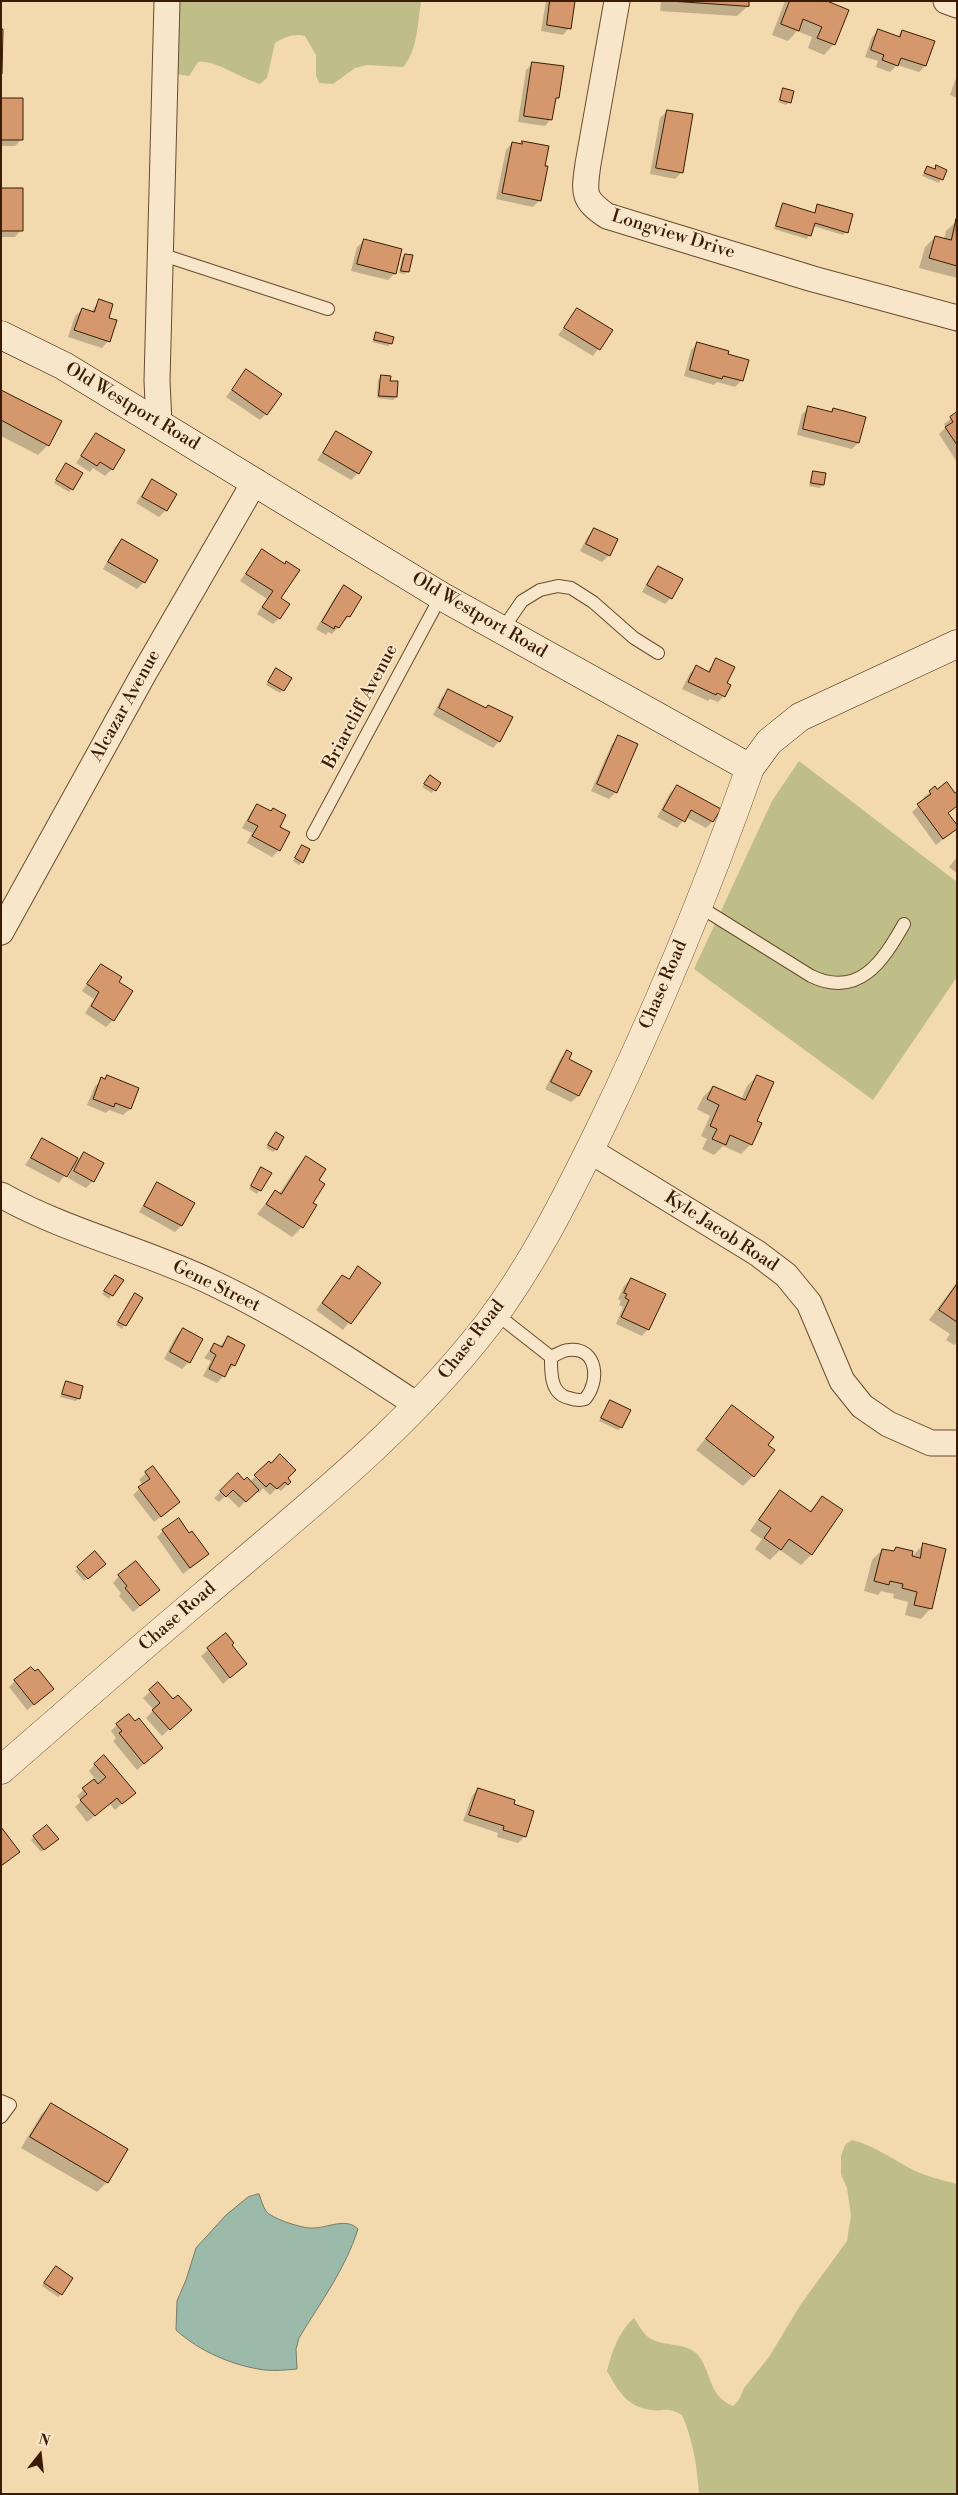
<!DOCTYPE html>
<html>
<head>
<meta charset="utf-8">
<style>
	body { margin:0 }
	#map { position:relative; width:958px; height:2495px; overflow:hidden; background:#f3d9ae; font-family:"Libre Bodoni",serif }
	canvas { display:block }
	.frame { position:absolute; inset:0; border:2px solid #3a1c04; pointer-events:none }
	.north { position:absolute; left:15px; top:2430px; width:50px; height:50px; -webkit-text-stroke:4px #f7e6ca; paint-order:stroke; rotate:16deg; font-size:14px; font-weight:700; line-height:20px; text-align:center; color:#3a1c04 }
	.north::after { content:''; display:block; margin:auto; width:18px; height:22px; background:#3a1c04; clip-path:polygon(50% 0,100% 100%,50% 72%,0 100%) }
</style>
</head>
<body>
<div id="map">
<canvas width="958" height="2495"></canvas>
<div class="frame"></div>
<div class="north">N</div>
</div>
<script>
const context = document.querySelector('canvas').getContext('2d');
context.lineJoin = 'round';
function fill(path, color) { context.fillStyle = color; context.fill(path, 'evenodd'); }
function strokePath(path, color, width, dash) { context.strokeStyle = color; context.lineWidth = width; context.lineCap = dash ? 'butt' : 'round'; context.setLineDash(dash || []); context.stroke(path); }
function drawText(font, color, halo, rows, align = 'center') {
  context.font = font + ' "Libre Bodoni",serif'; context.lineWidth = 4; context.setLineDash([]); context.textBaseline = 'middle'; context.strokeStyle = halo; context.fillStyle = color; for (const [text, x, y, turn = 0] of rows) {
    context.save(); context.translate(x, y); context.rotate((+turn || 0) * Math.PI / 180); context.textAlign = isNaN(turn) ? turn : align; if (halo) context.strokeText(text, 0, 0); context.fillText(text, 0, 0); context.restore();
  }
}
const green = new Path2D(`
	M159,1H420L421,3C417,25 418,50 403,67L367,65L355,68L333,84L319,83L316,75V55L305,36C295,33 284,37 275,43L267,78L260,84C239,78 217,60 198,62L189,76L176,74Z
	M799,761L957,882V977L873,1100L694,969L772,801Z
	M852,2140C873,2145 896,2161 915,2171C928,2177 943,2180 957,2184V2494H699C697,2466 693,2440 682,2415C665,2406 667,2412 652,2410C628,2408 618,2391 607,2371C612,2352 618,2332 634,2318C638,2324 642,2332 648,2337C661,2347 684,2342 696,2353C712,2369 707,2396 733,2406L739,2400L744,2388L769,2357L801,2304L847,2241L851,2215L847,2188L841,2174V2156L845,2145Z`);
const water = new Path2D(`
	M259,2194C261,2199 263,2207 266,2211C272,2219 304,2229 313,2228C328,2228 346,2217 358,2229C346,2268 320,2303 299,2338L296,2349L297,2369C286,2370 275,2371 265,2370C233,2366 199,2351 176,2330L177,2301L186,2280L196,2248L226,2215L248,2197Z`);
const shadow = new Path2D(`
	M546,1H574L569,28L563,35L541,31Z
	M661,1H748V6L737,16L660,11Z
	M785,1H825L834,44L824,55L808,48L812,37L797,31L788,41L772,35Z
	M878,31L897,37L902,31L925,66L919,72L897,65L890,72L876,67L878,61L865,57L872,37Z
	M533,63L558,97L554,102L551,119L545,126L518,122L526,70Z
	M957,75V98L950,95Z
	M784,89L789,102L786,105L778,102Z
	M1,99L22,139L15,146H1Z
	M667,111L682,172L675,179L650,174L660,118Z
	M523,142L540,200L533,207L496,199L506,150L512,143L520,145Z
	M937,167L946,170L939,183L922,176L928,168L933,170Z
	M1,189L21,230L15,237H1Z
	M783,205L813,214L818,205L846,232L843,235L813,226L807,239L774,229Z
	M957,221V278L919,268L925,247L935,237L944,239L946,231Z
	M364,241L395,273L388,280L351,271L357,247Z
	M405,255L408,271L405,274L399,273L402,258Z
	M99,301L108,341L102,348L68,337L75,316L82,310L91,312Z
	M577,310L611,330L593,356L558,335Z
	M377,333L391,343L388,346L372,342Z
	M698,343L747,361L741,381L735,387L717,382L714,385L684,376L691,350Z
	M246,371L266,414L260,420L226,397Z
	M381,377L389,382L396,397L393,400L377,398L378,380Z
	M1,391L48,445L38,455L1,436Z
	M809,408L830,413L833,409L865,417L858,443L852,449L797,435L802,414Z
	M957,414V462L939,434L946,427L944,424Z
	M336,432L358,473L351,480L317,460Z
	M96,434L112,469L105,476L93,468L90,472L76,463Z
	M66,465L72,489L69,492L54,483Z
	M814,473L824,474L823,485L820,488L809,486L811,476Z
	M152,480L166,510L159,517L136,503Z
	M595,529L609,555L602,562L580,551L588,536Z
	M122,541L144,582L137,589L103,569L115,547Z
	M262,550L284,565L287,562L280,599L279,618L273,624L257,614L267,599L240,581Z
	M658,567L671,598L665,604L642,592L652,574Z
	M344,587L349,616L332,634L328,632L326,635L316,629L337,594Z
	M716,660L725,684L723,697V694L711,691L723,697L718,702L710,699L708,701L682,689L690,673L696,667L707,672Z
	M274,672L291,678L280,693L266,685Z
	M449,691L499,741L493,748L433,715L442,697Z
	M619,737L616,792L609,799L591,791L612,744Z
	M427,780L439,783L432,793L422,787Z
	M677,786L712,822L706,828L686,817L677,828L657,817L670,793Z
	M937,790L955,795L957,794V806L947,814L957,828L936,845L912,812L925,800L923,798L930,792Z
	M257,805L278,828L279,850L272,857L247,843L252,833L242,828L251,812Z
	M302,847V862L299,865L293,861Z
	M957,857V873L949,867Z
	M101,965L117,982L113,1020L106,1027L85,1013L94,999L82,991Z
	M567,1052L568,1060L590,1071L578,1096L571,1102L545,1089L561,1058Z
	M757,1076L755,1122L751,1144L741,1154L723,1146L714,1155L702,1149L707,1139L701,1136L710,1116L697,1109L703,1097L713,1087L741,1100L747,1086Z
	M107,1077L138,1089L130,1109L123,1115L109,1110L106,1113L87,1105L95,1086Z
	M276,1133V1149L273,1152L266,1148Z
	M43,1139L74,1164L84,1153L102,1163L93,1181L86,1188L68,1178L73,1168L71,1167L59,1183L25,1165Z
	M306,1158L317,1180L302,1227L292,1237L257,1214L275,1192L279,1194L296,1168Z
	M259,1172L270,1173L257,1194L249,1189Z
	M157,1184L181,1226L175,1232L139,1212L151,1191Z
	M358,1268L379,1283L343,1330L316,1310L336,1283L343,1276L348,1280Z
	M112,1279L122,1281L109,1299L102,1294Z
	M631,1279L648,1329L642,1336L616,1324L623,1307L619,1305L621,1301L618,1299L624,1286Z
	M957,1282V1342L954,1345L946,1340L950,1334L929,1320Z
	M132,1298H141L122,1329L116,1325Z
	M183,1329L201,1339L189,1362L182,1369L164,1359L176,1336Z
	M228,1337L244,1345L234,1365L217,1383L203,1376L211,1361L204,1358L214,1345L219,1347Z
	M66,1383L79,1398L76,1401L60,1397Z
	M611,1401L621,1427L618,1430L599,1421Z
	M732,1407L766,1445L753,1476L743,1486L696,1450Z
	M269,1462L290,1482L281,1491L277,1488L270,1495L263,1488L259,1493L256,1490L239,1508L226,1495L219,1502L214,1498L238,1475L244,1482H250Z
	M146,1473L172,1508L154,1522L133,1495L143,1485L139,1480Z
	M780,1492L809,1512L822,1497L841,1511L811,1555L801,1565L780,1550L770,1560L755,1549L762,1539L750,1531L770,1502Z
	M163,1531L189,1535L208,1554L183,1574L157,1537Z
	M923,1545L931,1608L921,1619L905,1615L908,1602L893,1598L894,1594L881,1591L878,1595L864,1591L872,1560L882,1550L892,1552L896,1548L910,1558Z
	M101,1567L84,1581L75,1571L78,1568Z
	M119,1576L152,1597L133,1612L119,1596L121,1593L113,1583Z
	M226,1634L230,1645L245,1664L223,1684L201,1656Z
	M15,1681L46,1695L27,1710L9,1687Z
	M158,1684L183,1716L162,1736L146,1718L154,1710L143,1698Z
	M134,1723L162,1748L137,1770L113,1741L116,1738L111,1731L117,1725Z
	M95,1764L127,1799L115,1810L110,1804L87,1822L75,1807L81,1801L77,1796L95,1779L89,1771Z
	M478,1789L533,1812L524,1837L518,1843L497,1837L498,1833L463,1821L472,1796Z
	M34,1837L54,1842L41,1852L31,1840Z
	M51,2104L107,2182L97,2192L21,2148L41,2115Z
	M53,2270L61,2294L58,2297L42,2286Z`);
const building = new Path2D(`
	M550,1H575L571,29L547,25Z
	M670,1H749V6Z
	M790,1H827L849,10L835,45L817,38L822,27L803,19L799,31L781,24Z
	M1,29H3L2,74H1Z
	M878,29L900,37L902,30L935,41L926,66L901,58L898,66L882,60L884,55L871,50Z
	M532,62L564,66L559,98H556L552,120L524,116Z
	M783,88L794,91L791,103L780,100Z
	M1,98H23V140H1Z
	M667,110L693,114L683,173L656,168Z
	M522,141L549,146L545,166H548L541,201L502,193L512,142L522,144Z
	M936,165L947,170L943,180L924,173L927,166L935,169Z
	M1,188H23V231H1Z
	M783,203L815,213L817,204L853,214L848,233L815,223L811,236L776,226Z
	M956,219L957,266L929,258L935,236L951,240Z
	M364,239L402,249L396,274L357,264Z
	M405,254L413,255L409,272L401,271Z
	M99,299L113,304L109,318L117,320L110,342L74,330L82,308L94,312Z
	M577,308L613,330L600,350L564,328Z
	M376,332L394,337L392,344L374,340Z
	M697,342L729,351L728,354L749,360L743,381L723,376L722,379L690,370Z
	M246,369L282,394L267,415L232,390Z
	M381,375L391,376L390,381H398L397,397L379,396Z
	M1,390L62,421L49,446L1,420Z
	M808,406L832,412L833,408L866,417L859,443L803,429Z
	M957,412V445L945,427L953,422L950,417Z
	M336,431L372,452L359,474L323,453Z
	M96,433L125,450L113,470L100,462L97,466L81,456Z
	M66,463L83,473L73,490L56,480Z
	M813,471L826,473L824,485L811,483Z
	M152,479L177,494L167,511L142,497Z
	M594,528L618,539L610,556L586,544Z
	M122,539L158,560L145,583L108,562Z
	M262,549L285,564L286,561L300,570L281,598L290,604L280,619L262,607L273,591L246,574Z
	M658,566L683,579L672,599L647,585Z
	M344,585L362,597L350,617L347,616L339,628L335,626L334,629L322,622Z
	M716,658L735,667L727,683L731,685L725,697L717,693L716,695L688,682L696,665L709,672Z
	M276,668L292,678L284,691L268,682Z
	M448,689L486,708L488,705L513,717L500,742L439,708Z
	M618,735L638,744L617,793L597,784Z
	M430,775L441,783L436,791L424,784Z
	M947,782L955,793L957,792V806L948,813L957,825V829L943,839L917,804L931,794L929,791L935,786L937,789Z
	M677,785L721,809L713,822L691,810L685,822L663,810Z
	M257,804L271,811L273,808L286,815L280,827L290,832L280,851L252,836L258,826L248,821Z
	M302,845L310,849L303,863L295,858Z
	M101,964L122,977L119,982L133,991L114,1021L91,1006L99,992L87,984Z
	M567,1050L572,1053L569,1059L592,1071L579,1096L551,1082Z
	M107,1075L139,1088L131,1109L115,1103L114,1107L93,1099L101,1077L105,1079Z
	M757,1075L774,1082L757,1121L762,1123L752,1145L730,1135L726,1145L712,1139L717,1129L710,1126L719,1105L707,1099L713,1086L745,1100Z
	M276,1132L284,1137L277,1150L268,1145Z
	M42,1138L78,1158L67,1177L31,1158Z
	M84,1152L104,1163L94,1182L74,1171Z
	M306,1156L326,1169L319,1180L325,1184L313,1203L317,1205L303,1228L266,1204L275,1190L281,1194Z
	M261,1167L272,1173L261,1191L251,1186Z
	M157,1182L195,1203L182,1226L144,1206Z
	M358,1266L381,1283L351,1324L322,1303L342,1275L349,1279Z
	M115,1275L124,1280L113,1296L104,1291Z
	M631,1278L666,1294L649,1330L621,1317L629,1300L625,1298L627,1294L624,1293Z
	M957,1284V1322L939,1310Z
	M135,1293L143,1298L126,1326L118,1322Z
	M183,1328L203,1339L190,1363L170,1352Z
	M228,1336L245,1345L235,1366L231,1364L225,1377L209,1369L216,1355L210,1351L214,1343L222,1347Z
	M66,1381L83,1386L80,1399L62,1394Z
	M610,1400L631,1410L622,1428L601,1418Z
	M732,1405L774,1437L768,1445L775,1450L754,1477L706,1439Z
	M280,1454L296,1470L288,1478L291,1482L288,1485L285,1482L277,1489L270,1483L266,1487L254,1475L269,1461L271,1463Z
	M153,1466L180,1502L161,1517L138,1487L150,1479L145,1472Z
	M238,1473L244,1480L247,1477L259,1490L246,1502L233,1490L226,1497L220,1491Z
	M780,1490L811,1512L822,1496L843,1510L812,1555L789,1539L781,1550L764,1538L771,1528L759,1520Z
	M179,1518L189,1533L192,1531L209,1554L190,1568L162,1530Z
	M923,1543L946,1549L932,1609L914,1605L917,1592L902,1588L903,1584L890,1581L889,1585L874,1581L882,1549L894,1551L896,1547L913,1551L912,1556L920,1558Z
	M95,1551L106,1564L88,1579L77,1567Z
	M136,1561L160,1590L140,1606L125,1588L127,1586L118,1575Z
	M226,1633L234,1643L232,1645L247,1664L230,1678L207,1648Z
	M31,1667L35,1671L38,1669L54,1689L34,1705L14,1680Z
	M158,1682L173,1699L178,1695L192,1710L170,1730L152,1710L160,1703L149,1690Z
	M129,1714L135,1721L139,1718L163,1748L144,1764L119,1733L122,1731L116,1724Z
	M104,1755L136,1793L122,1804L117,1798L95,1816L80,1800L87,1794L82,1788L94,1779L98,1784L106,1777L94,1764Z
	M478,1788L515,1800L514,1804L534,1811L526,1837L503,1830L504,1826L469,1815Z
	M47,1825L59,1839L44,1850L33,1836Z
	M1,1827L20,1852L1,1866Z
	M51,2103L128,2149L108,2183L30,2137Z
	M56,2266L73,2278L62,2295L44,2283Z`);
const service = new Path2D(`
	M160,254L328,309
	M502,630L522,601L540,590L558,586L571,588L593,602L634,638L658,653
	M313,834L441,596
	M697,905L811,976C859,999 883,961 904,924
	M495,1313L551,1357C551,1372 550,1394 569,1398C575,1400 580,1401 585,1399C600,1382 598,1347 569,1350C563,1350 556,1355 551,1357
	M1,2101L10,2105L1,2117`);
const minor = new Path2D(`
	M617,1L588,164C584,193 582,199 607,216L813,279L957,318
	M946,1L957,5
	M159,423L157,381L167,1
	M1,932L143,675L255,481
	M589,1150L757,1253L786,1275L809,1303L842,1381L862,1406L888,1424L931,1443H957
	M1,1195C69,1233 146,1250 215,1284C286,1318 352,1362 417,1405`);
const tertiary = new Path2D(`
	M1,1770C69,1711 137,1651 205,1594C305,1509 408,1428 488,1324C532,1266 565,1200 597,1135C655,1016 706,893 750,768`);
const secondary = new Path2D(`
	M1,335L64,366L441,596L750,768L769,742L800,717L957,644`);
const streetNames = [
	["Longview Drive",673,235,17],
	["Old Westport Road",132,407,31],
	["Old Westport Road",479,616,30],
	["Alcazar Avenue",126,706,-61],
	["Briarcliff Avenue",361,707,-62],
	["Chase Road",664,985,-67],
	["Kyle Jacob Road",721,1232,33],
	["Gene Street",216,1287,26],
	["Chase Road",472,1340,-52],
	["Chase Road",178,1617,-41]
];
fill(green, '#bfbe88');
fill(water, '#9bbaaa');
strokePath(water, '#747b68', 1);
fill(shadow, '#0003');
fill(building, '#d5986d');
strokePath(building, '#3a1c04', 1);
strokePath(service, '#684b2e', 14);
strokePath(minor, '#684b2e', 27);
strokePath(tertiary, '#684b2e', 29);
strokePath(secondary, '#3a1c04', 29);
strokePath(service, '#f7e6ca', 12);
strokePath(minor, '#f7e6ca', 25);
strokePath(tertiary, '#f7e6ca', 28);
strokePath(secondary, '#f7e6ca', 28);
drawText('18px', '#3a1c04', '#f7e6ca', streetNames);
</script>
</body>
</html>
